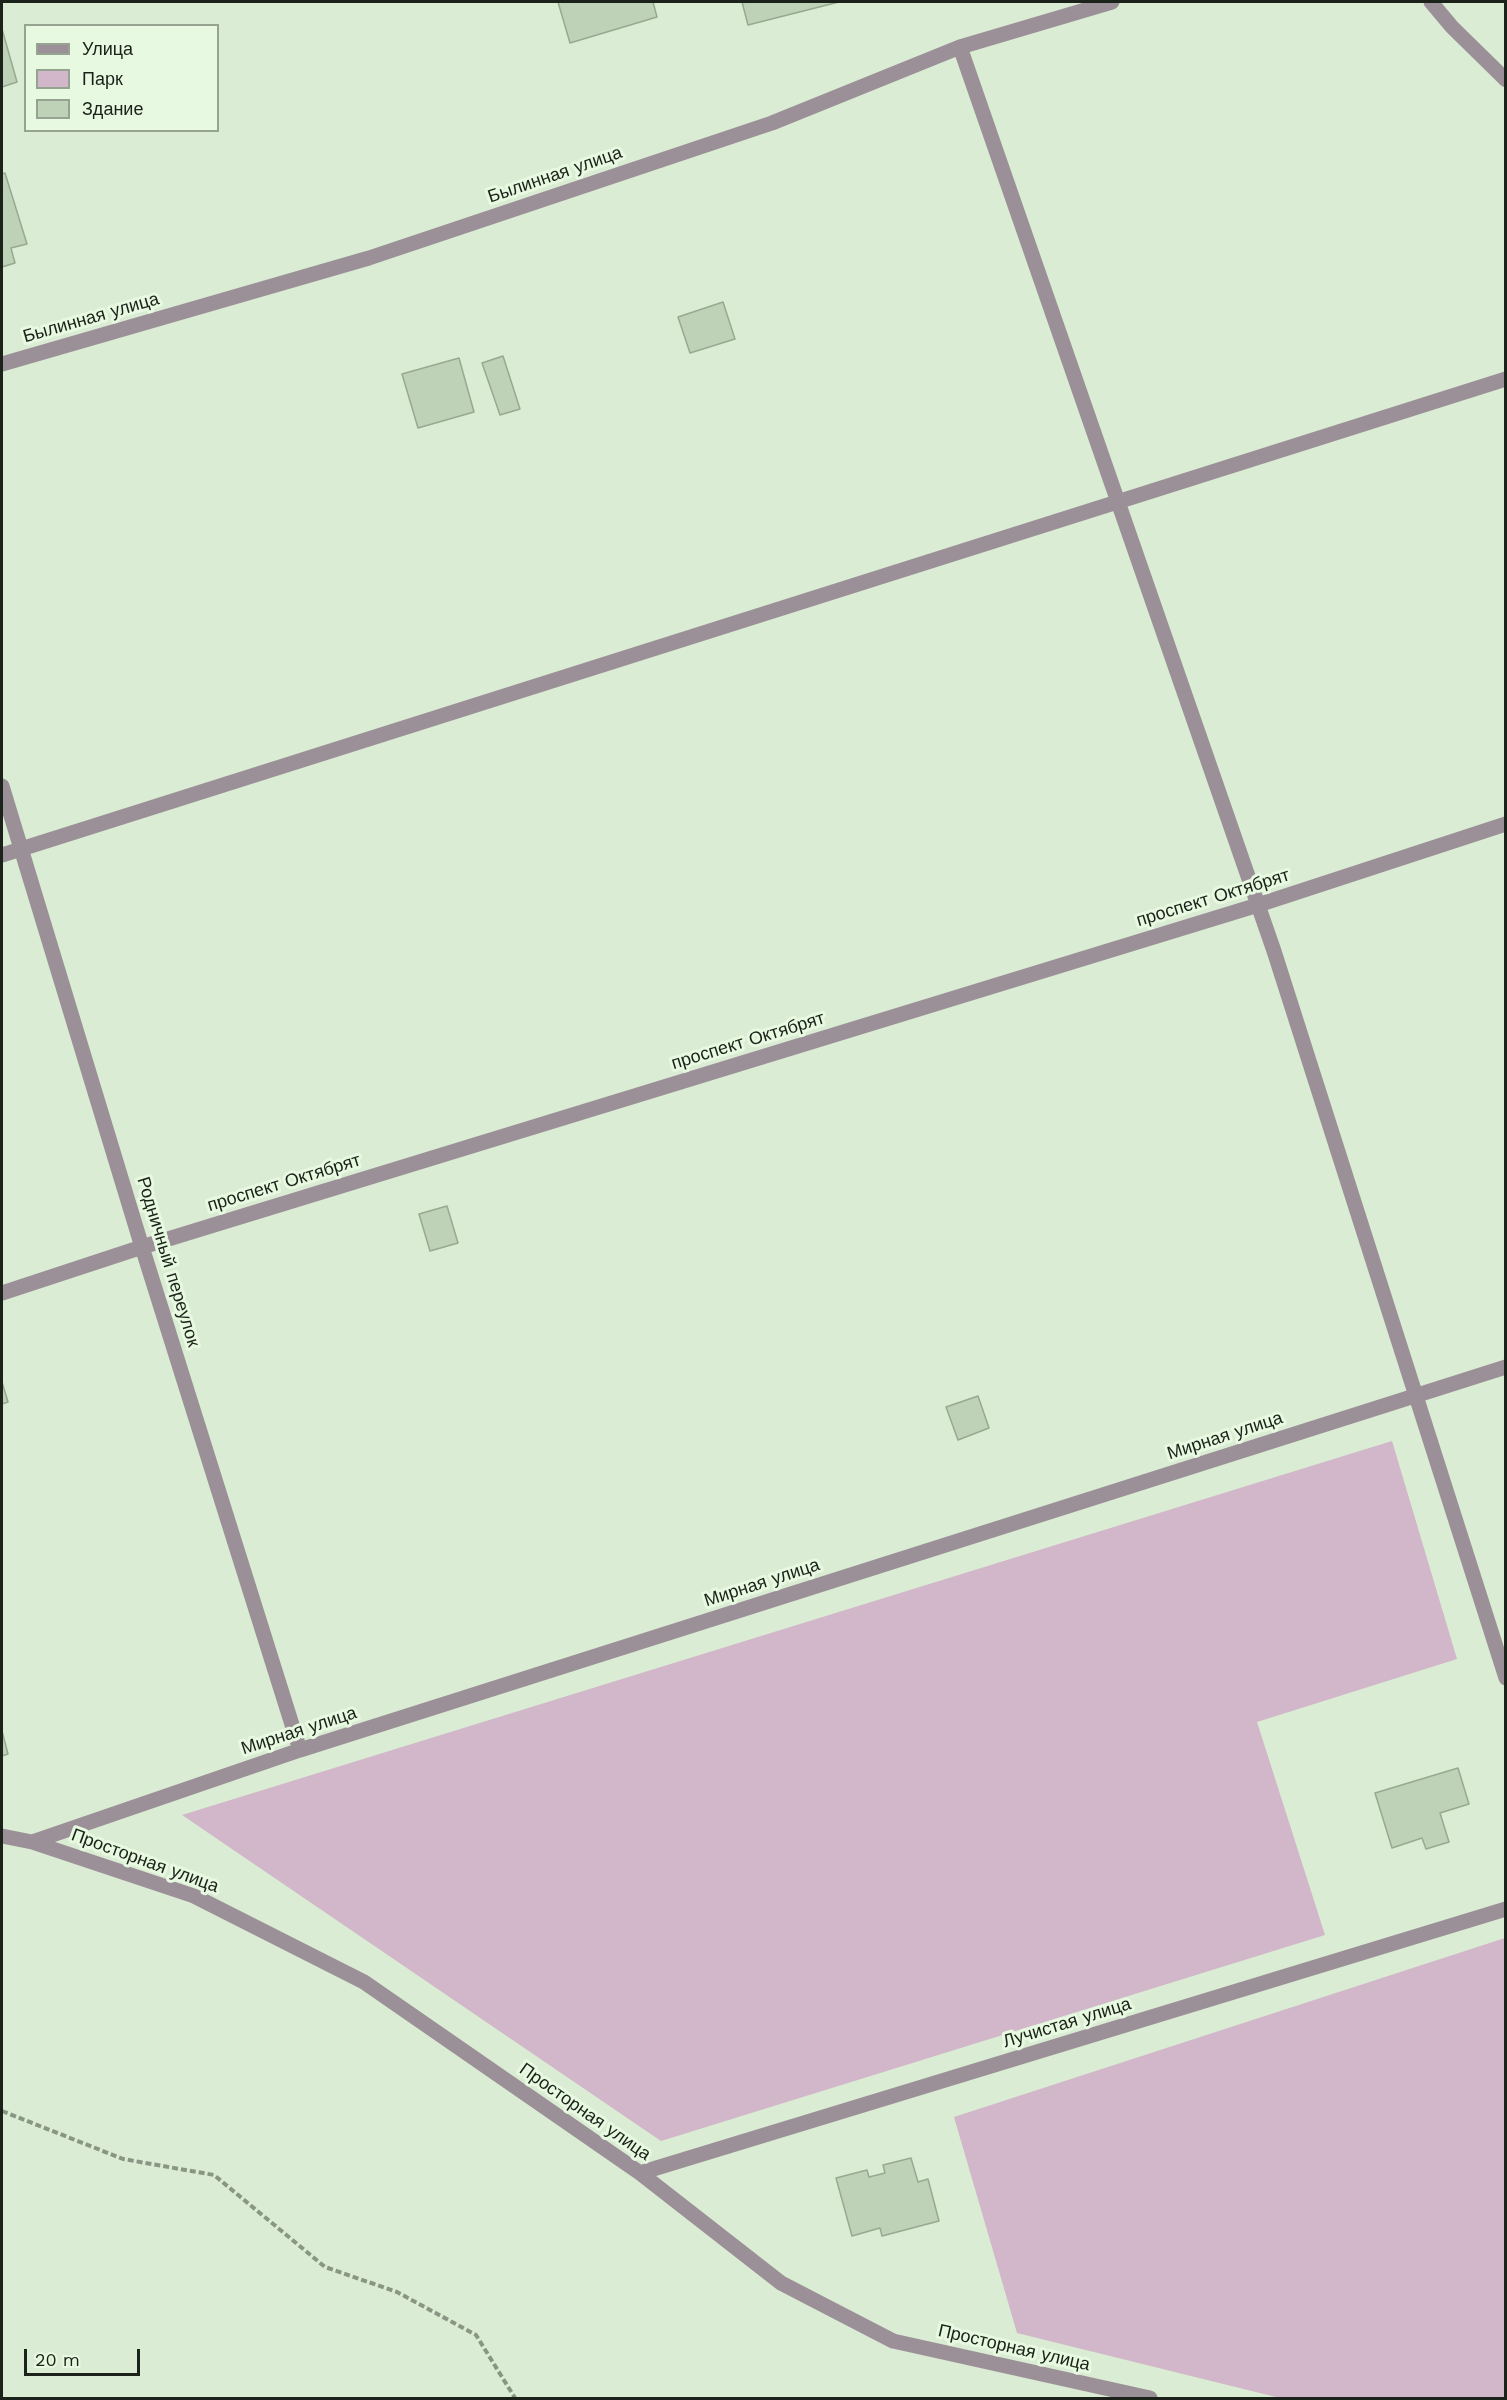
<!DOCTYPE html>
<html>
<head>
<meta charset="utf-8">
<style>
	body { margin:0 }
	#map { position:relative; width:1507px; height:2400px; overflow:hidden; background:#daecd3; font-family:"Work Sans",sans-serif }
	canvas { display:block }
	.frame { position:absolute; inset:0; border:3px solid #1b2219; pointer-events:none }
	.legend { position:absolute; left:24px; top:24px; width:195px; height:108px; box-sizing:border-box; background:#e7f9e0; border:2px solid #95a390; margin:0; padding:8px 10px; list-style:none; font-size:18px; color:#1b2219 }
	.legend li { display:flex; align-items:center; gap:12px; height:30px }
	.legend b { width:30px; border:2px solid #95a390 }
	.scale { position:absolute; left:24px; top:2349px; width:116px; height:27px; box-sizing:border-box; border:3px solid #1b2219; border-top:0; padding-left:8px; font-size:18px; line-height:21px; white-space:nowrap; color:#1b2219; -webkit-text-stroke:4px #e7f9e0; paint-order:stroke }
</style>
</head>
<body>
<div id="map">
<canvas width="1507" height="2400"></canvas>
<div class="frame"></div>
<ul class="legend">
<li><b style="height:8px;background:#9c9098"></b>Улица</li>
<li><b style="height:16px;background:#d2b6c9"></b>Парк</li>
<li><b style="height:16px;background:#bed2b7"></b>Здание</li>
</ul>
<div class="scale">20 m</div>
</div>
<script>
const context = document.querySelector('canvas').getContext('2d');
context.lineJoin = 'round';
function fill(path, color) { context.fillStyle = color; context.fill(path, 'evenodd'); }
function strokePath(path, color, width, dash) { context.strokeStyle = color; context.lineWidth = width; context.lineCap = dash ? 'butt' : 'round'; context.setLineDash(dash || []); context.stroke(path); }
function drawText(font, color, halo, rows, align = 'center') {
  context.font = font + ' "Work Sans",sans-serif'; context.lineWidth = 6; context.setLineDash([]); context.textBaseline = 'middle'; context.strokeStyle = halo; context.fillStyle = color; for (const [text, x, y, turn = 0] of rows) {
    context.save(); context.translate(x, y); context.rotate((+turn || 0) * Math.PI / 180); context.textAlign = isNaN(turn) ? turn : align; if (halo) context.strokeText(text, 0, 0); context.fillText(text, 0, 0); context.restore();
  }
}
const green = new Path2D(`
	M1392,1441L1457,1659L1257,1722L1325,1935L661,2141L182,1815Z
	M1505,1938V2398H1280L1017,2333L954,2117Z`);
const building = new Path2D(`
	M558,2H653L657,17L570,43Z
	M742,2H839L748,25Z
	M2,29L17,82L2,87Z
	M5,173L27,244L11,248L15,263L2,267V174Z
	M723,302L735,339L690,353L678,317Z
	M503,356L520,409L500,415L482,363Z
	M459,358L474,412L418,428L402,374Z
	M447,1206L458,1243L430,1251L419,1214Z
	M2,1382L8,1402L2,1404Z
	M978,1396L989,1428L958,1440L946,1407Z
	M2,1731L8,1754L2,1756Z
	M1458,1768L1469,1804L1440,1813L1449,1842L1426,1849L1422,1838L1392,1848L1375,1793Z
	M911,2158L918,2182L928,2179L939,2221L882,2236L880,2228L852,2236L836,2178L867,2170L869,2177L885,2173L883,2165Z`);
const path = new Path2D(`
	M2,2111L123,2159L214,2175L325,2267L397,2292L476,2335L515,2398`);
const minor = new Path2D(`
	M1431,2L1452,27L1506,80
	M960,47L1274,951L1506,1678
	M2,364L369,258L772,123L960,47L1112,2
	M2,786L142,1247L300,1750
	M2,855L1506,379
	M2,1293L142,1247L1258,905L1506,824
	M2,1836L32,1842L194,1896L364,1982L640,2173L781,2283L893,2341L1150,2398
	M32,1842L300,1750L1506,1367
	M640,2173L1506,1909`);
const streetNames = [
	["Былинная улица",555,175,-19],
	["Былинная улица",91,318,-16],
	["проспект Октябрят",1213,898,-17],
	["проспект Октябрят",748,1041,-17],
	["проспект Октябрят",284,1183,-17],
	["Родничный переулок",168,1262,73],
	["Мирная улица",1225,1436,-18],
	["Мирная улица",762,1583,-18],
	["Мирная улица",299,1731,-18],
	["Просторная улица",145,1861,20],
	["Лучистая улица",1067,2023,-17],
	["Просторная улица",585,2112,35],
	["Просторная улица",1014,2348,13]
];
fill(green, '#d2b6c9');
fill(building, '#bed2b7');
strokePath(building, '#98a992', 1.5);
strokePath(path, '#899684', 4, [6, 3]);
strokePath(minor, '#9c9098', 15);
drawText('18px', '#1b2219', '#e7f9e0', streetNames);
</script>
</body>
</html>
